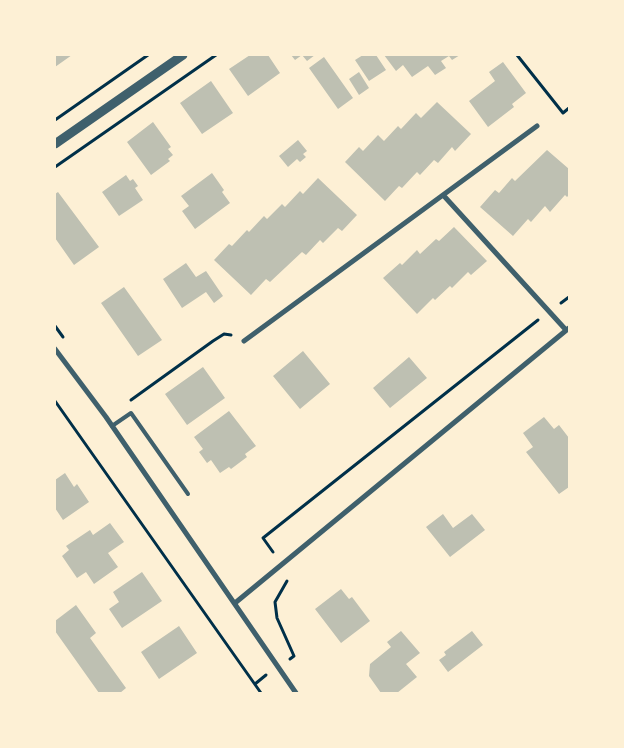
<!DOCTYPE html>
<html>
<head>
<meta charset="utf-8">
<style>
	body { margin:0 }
	#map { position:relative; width:624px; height:748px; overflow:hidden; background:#fdf0d5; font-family:"IBM Plex Sans",sans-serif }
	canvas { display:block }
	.frame { position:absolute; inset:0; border:56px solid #fdf0d5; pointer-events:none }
</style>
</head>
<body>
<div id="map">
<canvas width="624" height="748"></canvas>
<div class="frame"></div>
</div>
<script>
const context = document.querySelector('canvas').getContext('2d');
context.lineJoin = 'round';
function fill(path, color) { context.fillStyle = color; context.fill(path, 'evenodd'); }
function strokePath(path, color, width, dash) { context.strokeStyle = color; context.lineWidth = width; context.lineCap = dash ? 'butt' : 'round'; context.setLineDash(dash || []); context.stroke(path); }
const building = new Path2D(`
	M55,55H72L55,67Z
	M250,55H268L280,73L248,96L229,69Z
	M291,55H315L307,61L302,55L295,60Z
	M363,55H376L386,70L369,81L355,60Z
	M384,55H460L452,60L449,56L441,61L446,68L435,75L428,66L412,77L403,65L396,71Z
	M324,57L353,98L338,109L309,68Z
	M503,62L526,93L512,104L514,107L488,127L469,101L495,81L489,72Z
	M359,72L369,88L359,95L349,79Z
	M211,81L233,113L202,134L180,103Z
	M437,102L471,134L455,151L452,147L438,163L434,160L420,175L417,172L402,188L399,186L385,201L345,162L359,147L363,151L378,135L384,141L398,126L401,129L416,113L421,118Z
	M153,122L171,147L168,149L173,155L168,159L170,161L151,175L127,142Z
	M298,140L307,151L303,154L306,157L300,162L297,159L288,167L279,156Z
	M547,150L569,169V195L567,197L565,195L550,212L545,206L531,222L528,219L513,236L480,207L495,190L499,193L512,178L515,181Z
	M212,173L224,190L222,192L230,203L195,229L182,211L189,206L181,196Z
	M126,175L130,181L133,179L138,186L135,188L143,200L119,216L102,192Z
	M318,178L357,215L342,231L338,228L323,243L320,240L306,255L302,252L270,282L266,279L251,295L214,260L229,244L232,246L247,230L249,232L264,216L267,219L282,204L285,207L300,191L303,194Z
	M58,192L99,247L74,265L55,238V194Z
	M454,227L487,261L471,275L468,272L452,288L450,286L435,300L433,298L417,314L383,278L400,263L402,265L417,250L420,254L436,239L439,241Z
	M186,263L196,277L206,271L223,296L214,303L206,292L182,308L163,279Z
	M124,287L162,340L138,356L101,303Z
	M303,351L330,384L300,409L273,376Z
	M409,357L427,378L390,408L373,388Z
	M203,367L225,398L187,425L165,394Z
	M229,411L256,446L245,454L247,457L231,469L229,467L220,473L211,460L207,463L199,452L203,449L194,437Z
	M544,417L554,429L559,425L569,438V487L559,494L526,452L533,447L523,433Z
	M65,473L74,487L77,484L89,502L63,520L55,508V480Z
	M443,514L453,528L472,514L485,530L450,557L426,527Z
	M110,523L124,542L108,553L118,567L94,584L86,572L77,578L62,556L69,550L66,546L90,530L93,535Z
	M142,572L162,601L122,628L109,609L119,602L113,592Z
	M341,589L349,599L352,597L370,621L341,643L315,609Z
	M76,605L96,633L90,638L126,688L120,693H99L55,631V621Z
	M179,626L197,653L159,679L141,652Z
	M401,631L420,653L406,664L417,677L397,693H381L369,676L370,664L391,647L387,642Z
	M472,631L483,645L448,672L439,660L446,655L444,652Z`);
const path = new Path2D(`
	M517,55L563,113L569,108
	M55,120L148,55
	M55,167L216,55
	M561,303L569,297
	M55,326L63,337
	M131,400L213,341L224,334L231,335
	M55,401L261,693
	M273,552L263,538L538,320
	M287,581L275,602L277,618L294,656L290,659
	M255,684L266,675`);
const service = new Path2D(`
	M112,426L131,413L188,494`);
const minor = new Path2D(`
	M444,196L566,330
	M244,341L537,126
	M55,349L106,417L296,693
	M235,603L569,328`);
const tertiary = new Path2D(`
	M55,144L183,55`);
fill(building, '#bec0b2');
strokePath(path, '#003049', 3);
strokePath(service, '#3f606c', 4);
strokePath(minor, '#3f606c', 5);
strokePath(tertiary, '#3f606c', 9);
</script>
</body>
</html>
